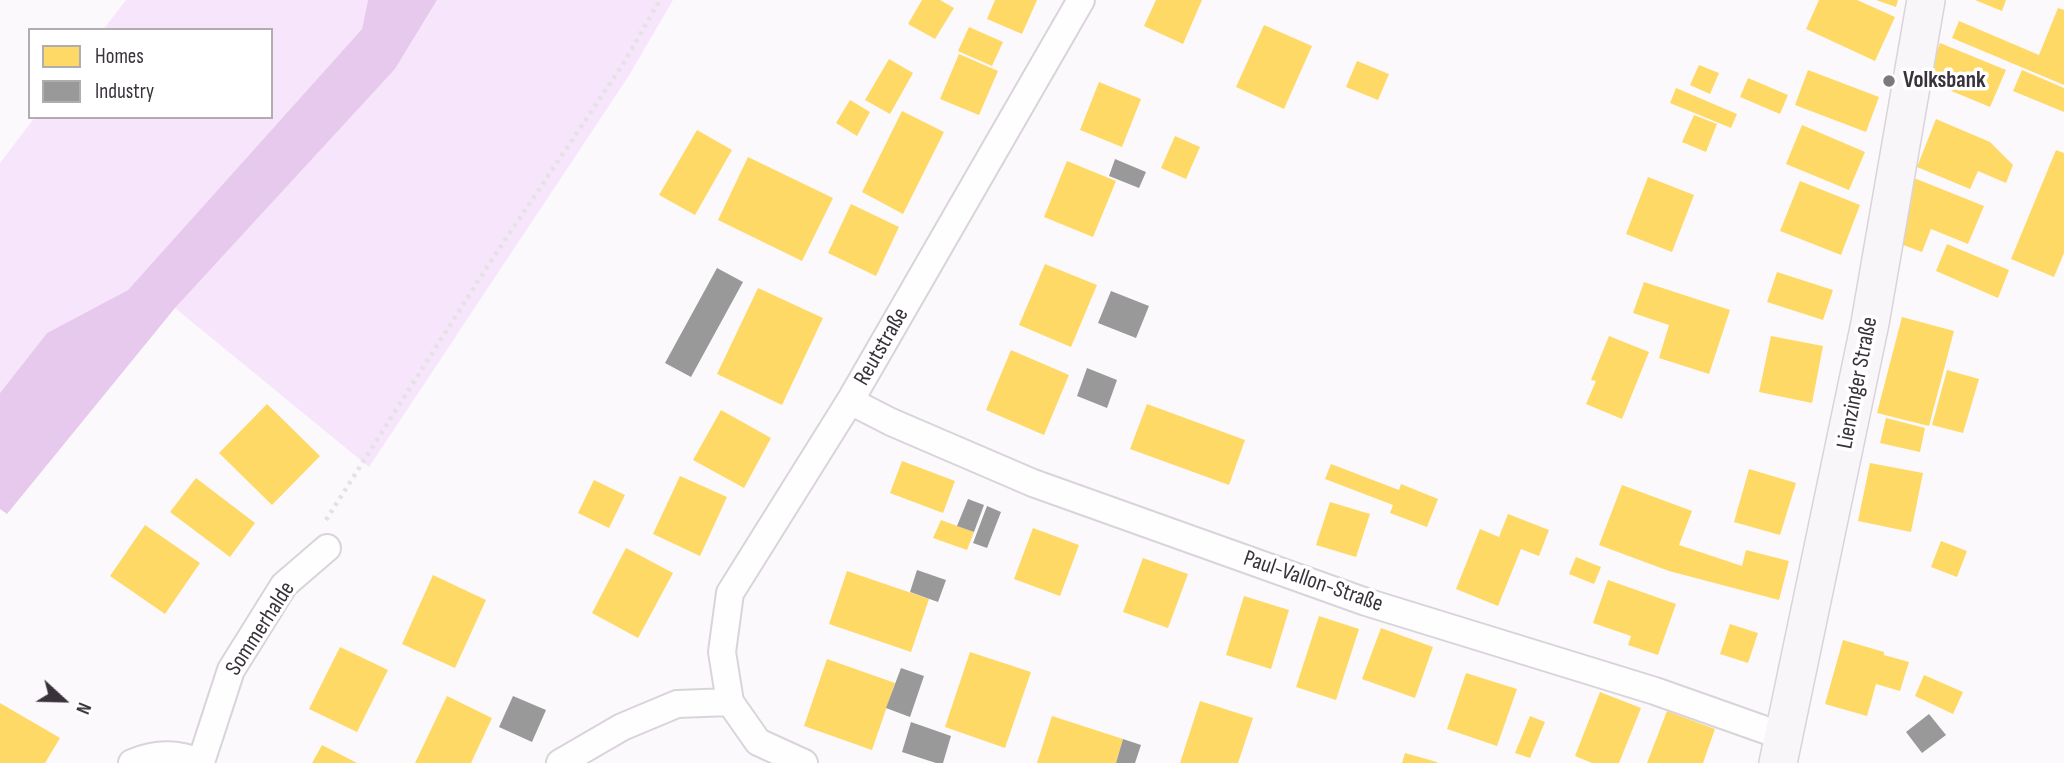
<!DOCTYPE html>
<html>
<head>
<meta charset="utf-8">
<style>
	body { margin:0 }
	#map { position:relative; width:2064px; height:763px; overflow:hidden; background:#fbf9fc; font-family:"Sofia Sans Condensed",sans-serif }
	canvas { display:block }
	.legend { position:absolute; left:28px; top:28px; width:245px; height:91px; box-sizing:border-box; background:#fff; border:2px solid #b0adb1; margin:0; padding:9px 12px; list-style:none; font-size:21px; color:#39323b }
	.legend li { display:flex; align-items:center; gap:14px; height:35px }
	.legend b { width:35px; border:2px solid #b0adb1 }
	.north { position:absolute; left:28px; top:665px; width:70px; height:70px; -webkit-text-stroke:5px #fff; paint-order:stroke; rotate:112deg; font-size:19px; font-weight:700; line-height:28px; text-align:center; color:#39323b }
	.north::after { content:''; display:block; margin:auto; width:24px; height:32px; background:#39323b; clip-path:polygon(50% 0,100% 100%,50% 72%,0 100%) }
</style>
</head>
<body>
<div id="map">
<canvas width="2064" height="763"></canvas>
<ul class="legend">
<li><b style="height:19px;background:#ffd966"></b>Homes</li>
<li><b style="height:19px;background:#999"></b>Industry</li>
</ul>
<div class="north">N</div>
</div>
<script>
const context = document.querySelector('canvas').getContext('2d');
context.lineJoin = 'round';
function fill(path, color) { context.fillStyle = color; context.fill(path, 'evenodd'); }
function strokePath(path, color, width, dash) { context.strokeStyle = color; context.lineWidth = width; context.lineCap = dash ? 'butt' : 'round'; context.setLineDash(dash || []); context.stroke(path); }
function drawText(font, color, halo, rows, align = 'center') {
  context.font = font + ' "Sofia Sans Condensed",sans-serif'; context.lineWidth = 7; context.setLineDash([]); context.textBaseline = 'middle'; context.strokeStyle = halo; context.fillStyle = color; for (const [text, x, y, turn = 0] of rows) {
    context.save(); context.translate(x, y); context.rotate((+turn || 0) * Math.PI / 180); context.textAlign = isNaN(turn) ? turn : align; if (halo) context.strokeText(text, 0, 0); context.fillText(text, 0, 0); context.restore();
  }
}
const green = new Path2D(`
	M126,0H368L362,29L128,290L47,333L0,393V163L35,117H271V30H103Z
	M437,0H673L628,77L369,467L175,308L395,69Z`);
const forest = new Path2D(`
	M368,0H437L395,69L175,308L7,514L0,509V393L47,333L128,290L362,29Z`);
const homes = new Path2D(`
	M922,0H940L954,8L935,39L908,24Z
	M995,0H1037L1022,34L987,19Z
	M1156,0H1202L1183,44L1144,26Z
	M1819,0H1857L1895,17L1875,61L1806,29Z
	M1876,0H1898L1896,7Z
	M1975,0H2006L2002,11Z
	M2058,8L2064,10V85L1952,38L1959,21L2039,55Z
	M1264,25L1312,46L1284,109L1236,87Z
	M969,27L1003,42L992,66L958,51Z
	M1940,43L2006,70L1990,107L1925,80Z
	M959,54L998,71L979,115L940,99Z
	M889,59L913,73L890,114L865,100Z
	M1357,61L1389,74L1378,100L1346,87Z
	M1699,65L1719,73L1710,94L1690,85Z
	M1808,70L1879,97L1866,132L1795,105Z
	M2022,70L2064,88V112L2013,91Z
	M1748,78L1788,95L1780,114L1740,97Z
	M1099,82L1141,99L1122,147L1080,130Z
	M1676,88L1737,114L1731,128L1670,103Z
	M850,100L870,112L857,136L836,123Z
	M902,111L944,132L903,214L862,192Z
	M1694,115L1717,124L1706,152L1682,142Z
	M1936,119L1990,142L2013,165L2006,183L1978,171L1970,189L1917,167Z
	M1802,125L1865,152L1849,190L1786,164Z
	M697,130L732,150L695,215L659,195Z
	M1175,136L1200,147L1186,179L1161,168Z
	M2056,150L2064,153V253L2054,277L2011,259Z
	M748,157L833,198L802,261L718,220Z
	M1067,161L1116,181L1093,237L1044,217Z
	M1648,177L1694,195L1672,252L1626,234Z
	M1914,178L1984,206L1968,244L1931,229L1922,252L1890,240Z
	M1800,181L1860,205L1841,255L1780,231Z
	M851,204L899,227L876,276L828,253Z
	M1947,244L2009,270L1998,298L1936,271Z
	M1045,264L1097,285L1071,347L1019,325Z
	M1777,272L1833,290L1823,320L1767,302Z
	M1644,282L1730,310L1709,374L1659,358L1669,325L1633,313Z
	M758,288L823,318L782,405L717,374Z
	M1902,317L1954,331L1929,426L1877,413Z
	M1609,336L1649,352L1622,419L1586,404L1596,381L1591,380Z
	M1771,336L1823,346L1812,403L1759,392Z
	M1011,350L1069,375L1044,435L986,410Z
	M1947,370L1979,379L1963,433L1932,425Z
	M267,404L320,456L272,505L219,453Z
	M1147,404L1245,440L1229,485L1130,449Z
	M721,410L771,438L744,488L693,460Z
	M1886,418L1925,428L1920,452L1880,443Z
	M902,461L955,481L943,513L890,493Z
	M1870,463L1923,473L1911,532L1858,521Z
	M1331,464L1399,490L1401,484L1438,499L1427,527L1390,513L1393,505L1325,479Z
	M1749,469L1796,483L1780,535L1734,522Z
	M680,476L727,497L700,556L653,534Z
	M196,478L255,523L230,557L170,512Z
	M594,480L625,495L609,528L578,513Z
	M1622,485L1692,511L1679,545L1742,566L1746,550L1789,561L1779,600L1669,571L1599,545Z
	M1330,502L1370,514L1356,557L1316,545Z
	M1508,514L1549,530L1539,556L1521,549L1498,606L1456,589L1480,529L1499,537Z
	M941,520L974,532L967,550L933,538Z
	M145,525L200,563L165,614L110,576Z
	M1033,528L1079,545L1060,596L1014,579Z
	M1941,541L1967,551L1957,577L1931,567Z
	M626,548L673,573L638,638L592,613Z
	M1576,557L1601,567L1594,584L1569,574Z
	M1143,558L1188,574L1168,628L1123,612Z
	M847,571L929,599L911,652L829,624Z
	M433,575L486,600L455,668L402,644Z
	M1608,580L1676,604L1658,655L1628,645L1631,636L1593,623Z
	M1244,596L1289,610L1271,669L1226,655Z
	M1319,616L1359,629L1336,700L1296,687Z
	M1730,624L1758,633L1748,663L1720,654Z
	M1381,628L1433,647L1415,698L1362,679Z
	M1843,640L1884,652V655L1909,662L1900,691L1876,684L1867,716L1825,704Z
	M340,647L388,670L357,732L309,709Z
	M970,652L1031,672L1005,748L945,727Z
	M827,659L895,683L872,750L804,726Z
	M1466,673L1517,689L1497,746L1447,729Z
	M1924,675L1963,692L1953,714L1915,696Z
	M1600,692L1641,708L1619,763H1592L1575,756Z
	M447,696L492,718L471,763H415Z
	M1200,701L1253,718L1238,763H1180Z
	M0,703L60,738L45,763H0Z
	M1667,711L1715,729L1703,763H1647Z
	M1052,716L1123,739L1116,763H1037Z
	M1530,716L1545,722L1530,758L1515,753Z
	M322,745L357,763H312Z
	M1405,753L1437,762V763H1402Z`);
const industry = new Path2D(`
	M1115,159L1146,172L1139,188L1109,176Z
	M717,268L743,282L691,377L665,363Z
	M1111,291L1149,306L1136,338L1098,323Z
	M1087,368L1117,380L1107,408L1077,396Z
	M968,499L984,505L974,532L957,526Z
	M987,506L1001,512L987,548L973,543Z
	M917,570L946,580L938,602L910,592Z
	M901,668L924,676L910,717L886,708Z
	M513,696L546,710L532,742L499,727Z
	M1929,714L1946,735L1922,753L1906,732Z
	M911,722L951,736L943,763H936L902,752Z
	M1123,739L1141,745L1135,763H1116Z`);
const path = new Path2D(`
	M326,520L487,267L623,64L660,0`);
const street = new Path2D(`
	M850,401L891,422L1033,483L1366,602L1655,691L1785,737
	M201,762L231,670L284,585L327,548
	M132,763C155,753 179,753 201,763
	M560,763L622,727L677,704L730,702
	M804,763L758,742L730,702L722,652L730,593L850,401L1081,0`);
const secondary = new Path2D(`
	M1778,763L1870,323L1926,0`);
const markers = [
	[1889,81,7,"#7d787f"]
];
const poiNames = [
	["Volksbank",1903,81]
];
const streetNames = [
	["Reutstraße",882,347,-60],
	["Lienzinger Straße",1858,383,-79],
	["Paul-Vallon-Straße",1313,582,19],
	["Sommerhalde",261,629,-57]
];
fill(green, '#f7e5fb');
fill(forest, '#e7c9ed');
fill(homes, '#ffd966');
fill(industry, '#999');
strokePath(street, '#d9d4da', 30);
strokePath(secondary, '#d9d4da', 40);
strokePath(path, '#e3e3e3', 4.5, [3.5, 5]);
strokePath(street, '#fefeff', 26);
strokePath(secondary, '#f8f6f9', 37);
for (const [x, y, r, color] of markers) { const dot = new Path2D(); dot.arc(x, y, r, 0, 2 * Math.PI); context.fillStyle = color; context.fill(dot); strokePath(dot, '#fff', 2.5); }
drawText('bold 23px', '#39323b', '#fff', poiNames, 'left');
drawText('23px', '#39323b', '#fff', streetNames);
</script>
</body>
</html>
